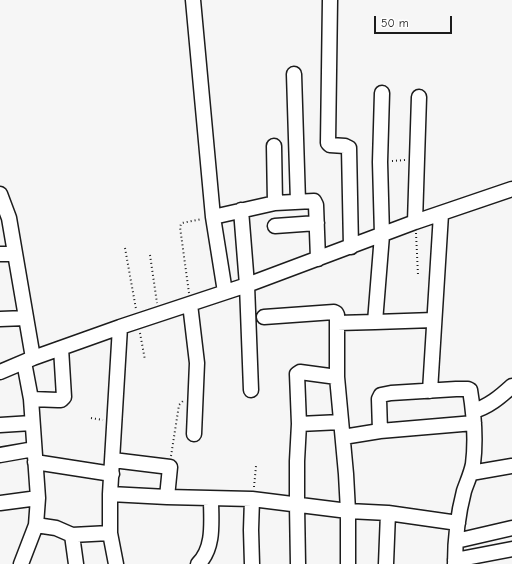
<!DOCTYPE html>
<html>
<head>
<meta charset="utf-8">
<style>
	body { margin:0 }
	#map { position:relative; width:512px; height:564px; overflow:hidden; background:#f6f6f6; font-family:"Comic Neue",sans-serif }
	canvas { display:block }
	.scale { position:absolute; left:374px; top:16px; width:78px; height:18px; box-sizing:border-box; border:2px solid #1c1c1c; border-top:0; padding-left:5px; font-size:12px; line-height:14px; white-space:nowrap; color:#1c1c1c; -webkit-text-stroke:3px #fff; paint-order:stroke }
</style>
</head>
<body>
<div id="map">
<canvas width="512" height="564"></canvas>
<div class="scale">50 m</div>
</div>
<script>
const context = document.querySelector('canvas').getContext('2d');
context.lineJoin = 'round';
function strokePath(path, color, width, dash) { context.strokeStyle = color; context.lineWidth = width; context.lineCap = dash ? 'butt' : 'round'; context.setLineDash(dash || []); context.stroke(path); }
const path = new Path2D(`
	M392,161L405,160
	M416,233L418,275
	M125,248L136,309
	M150,255L157,303
	M189,293L180,227L181,224L182,223L202,219
	M140,333L145,360
	M91,418L103,420
	M171,456L179,405L183,401
	M254,487L256,466`);
const minor = new Path2D(`
	M193,0L213,217L225,292
	M330,0L328,143L330,145L345,146L349,148L351,247
	M294,74L298,202
	M274,146L275,203
	M0,194L9,218L33,358
	M241,210L247,285L251,390
	M213,217L275,203L314,201L316,205L318,259
	M415,222L417,159L419,97
	M275,226L317,223
	M0,254H15
	M190,304L197,363L194,434
	M0,319L26,318
	M375,322L434,320
	M337,323L375,322L382,235L380,162L382,93
	M0,372L33,358L120,327L247,285L415,222L512,189
	M430,391L441,214
	M31,399L58,400H61L64,397L61,348
	M473,411C488,407 500,397 512,386
	M299,424L341,422
	M0,425L32,423
	M380,431L379,399L381,395L391,393L456,389H468L470,390C474,414 476,440 473,464C471,474 467,482 464,491C458,514 455,540 455,564
	M343,437L380,431L474,423
	M0,455L34,449
	M113,460L170,467L167,497
	M35,462L112,474
	M471,473L512,466
	M110,494L167,497L252,499L348,511L346,474L337,377V315L336,313L334,312L264,317
	M0,503L38,498
	M36,525L56,528L72,535L110,533
	M72,535L76,564
	M456,541L512,528
	M455,560L512,549
	M21,564L36,525L38,498L31,399L24,362
	M116,564L110,533V494L120,327
	M198,564C215,548 211,520 211,499
	M252,564L251,530L252,499
	M298,564L297,505V461L299,424L297,374L300,372L337,377
	M348,564V511L388,513L458,523
	M386,564L388,513`);
strokePath(minor, '#1c1c1c', 17);
strokePath(path, '#1c1c1c', 2, [1, 3]);
strokePath(minor, '#fff', 14);
</script>
</body>
</html>
